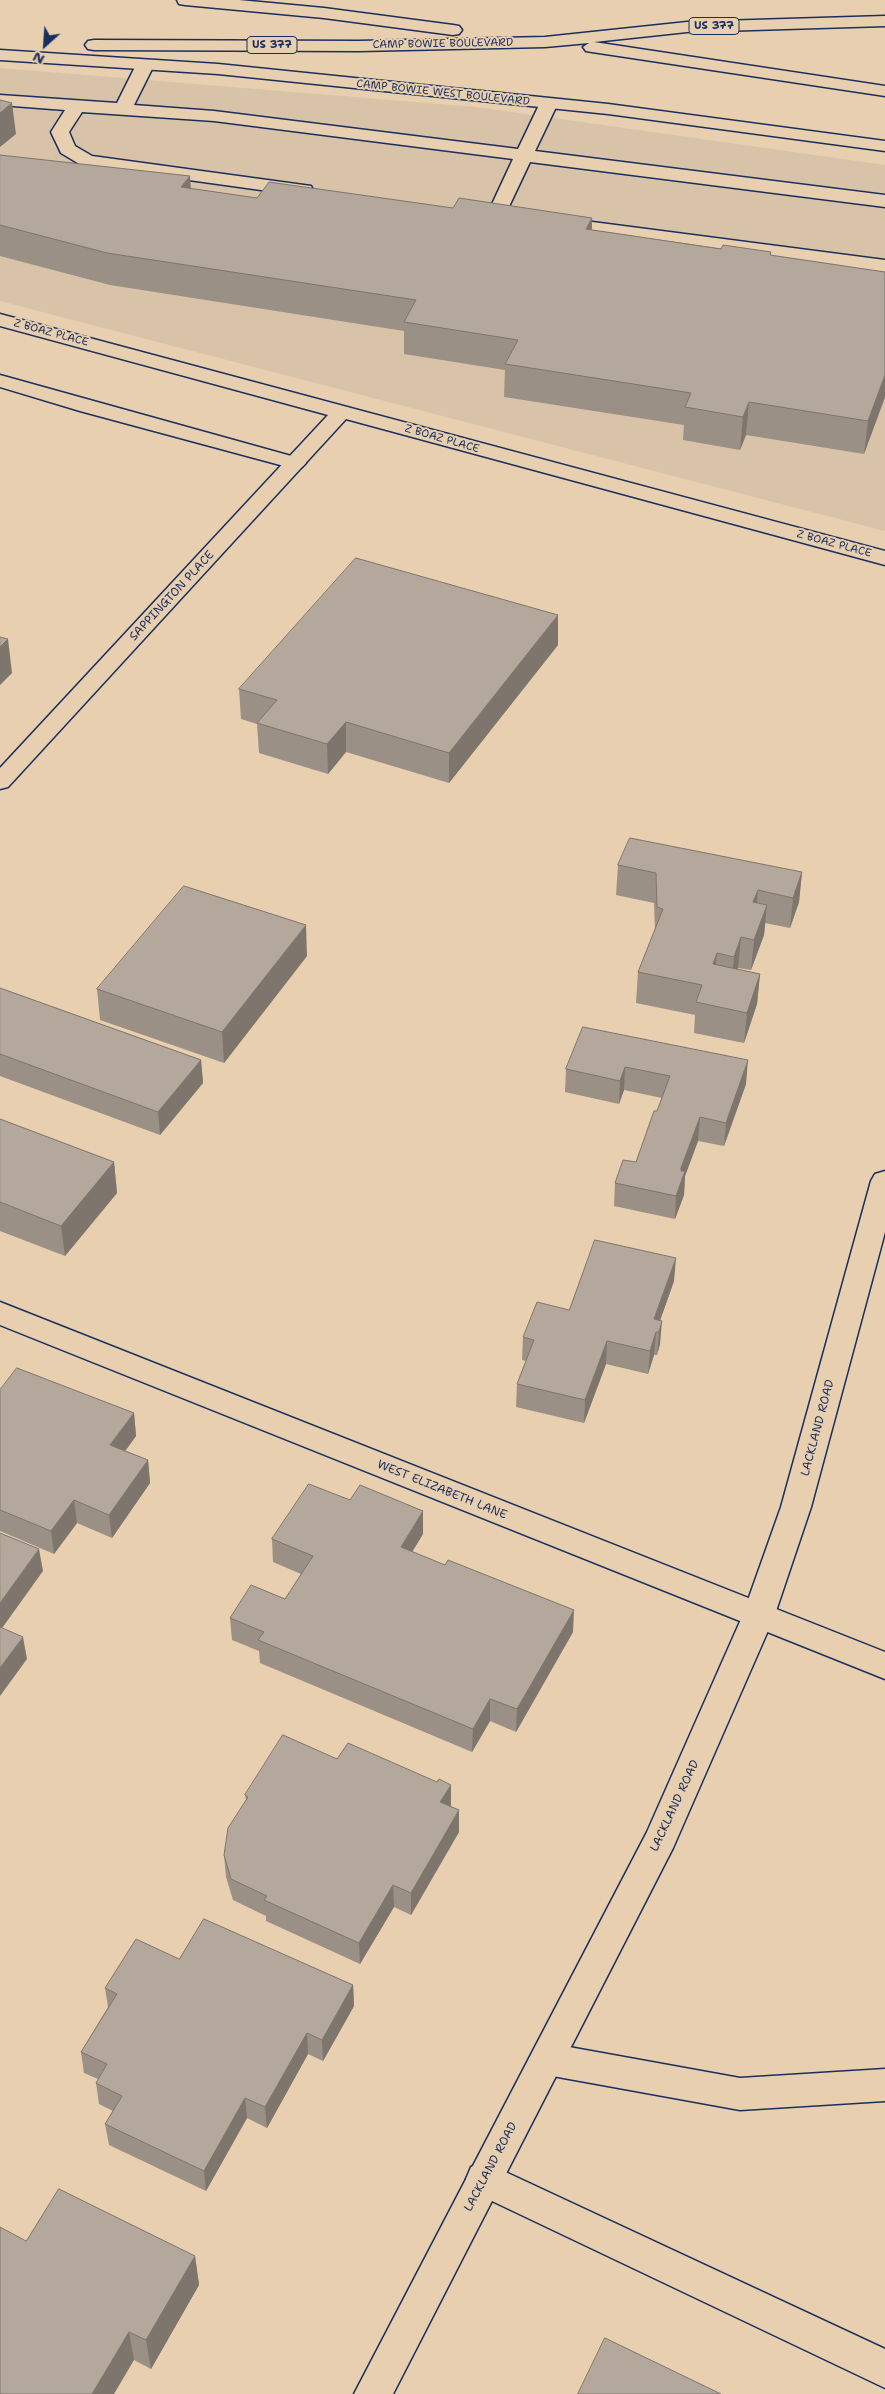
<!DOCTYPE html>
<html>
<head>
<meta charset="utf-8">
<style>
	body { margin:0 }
	#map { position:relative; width:885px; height:2394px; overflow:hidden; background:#e7cfaf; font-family:"Shantell Sans",sans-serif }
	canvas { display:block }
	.north { position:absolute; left:20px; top:20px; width:50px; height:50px; -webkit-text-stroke:4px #e7cfaf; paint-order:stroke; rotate:206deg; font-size:14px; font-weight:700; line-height:20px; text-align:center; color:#1b2f5e }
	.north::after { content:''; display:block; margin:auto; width:18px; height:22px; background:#1b2f5e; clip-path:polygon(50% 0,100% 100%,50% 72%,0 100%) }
</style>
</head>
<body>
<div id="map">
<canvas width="885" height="2394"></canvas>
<div class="north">N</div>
</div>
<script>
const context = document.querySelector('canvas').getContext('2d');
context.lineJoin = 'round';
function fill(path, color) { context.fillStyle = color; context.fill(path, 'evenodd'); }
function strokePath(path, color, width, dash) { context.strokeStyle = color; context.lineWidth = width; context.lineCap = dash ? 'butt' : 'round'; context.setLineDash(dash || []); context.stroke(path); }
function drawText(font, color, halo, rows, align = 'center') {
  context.font = font + ' "Shantell Sans",sans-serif'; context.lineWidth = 4; context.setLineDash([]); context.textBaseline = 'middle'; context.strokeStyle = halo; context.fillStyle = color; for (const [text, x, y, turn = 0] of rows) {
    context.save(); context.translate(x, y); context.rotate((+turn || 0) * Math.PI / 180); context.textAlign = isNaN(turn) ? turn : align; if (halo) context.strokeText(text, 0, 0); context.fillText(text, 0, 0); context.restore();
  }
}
const built = new Path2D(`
	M0,68L476,107L885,165V531L0,301Z`);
const lane = new Path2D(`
	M145,60L151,61L154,65L134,105L214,111L518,149L540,103L543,99H555L558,103L535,151L885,195V207L530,162L505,215L503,219H489L487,215L513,159L214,121L82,112L69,132L75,146L92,156L311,186L313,190L311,194L304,196L81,165L61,153L51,132L65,110L0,105V95L117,103L136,65L139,61Z
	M554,217L885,260V272L547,227L545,223L547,219Z
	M0,375L302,459L306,463L302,467L295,469L80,411L0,387Z
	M547,2043L740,2078L885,2069V2101L740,2110L547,2075L535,2070L529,2059L535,2048Z
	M484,2162L885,2349V2388L471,2191L466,2179L471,2167Z`);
const street = new Path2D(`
	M0,314L885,551V565L346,419L8,787L0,789V768L328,415L0,326Z
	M0,1302L885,1652V1679L0,1325Z`);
const secondary = new Path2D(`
	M885,1171V1232L811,1507L774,1617L673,1848L393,2394H354L647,1832L742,1617L781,1507L871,1181L875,1174Z`);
const primary = new Path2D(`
	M177,0H239L324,8L453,25L459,26L462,30L459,34L453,35L324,18L185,5L179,4Z
	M885,16V26L687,32L594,42L885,86V96L592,52L586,51L583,47L589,43L545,47L359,51L94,50L88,49L85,45L88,41L94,40L359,41L545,37L687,22Z
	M0,50L218,64L608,104L885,141V151L608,114L218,74L0,60Z`);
const wall = new Path2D(`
	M0,155L191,189L257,198L453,208L592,218V230L885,272V397L864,454L746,435L740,450L683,440L684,425L504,397L505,370L404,354V331L110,285L0,256Z
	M558,645L449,783L346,752L328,774L259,753L257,724L241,719L239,689Z
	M618,865L802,872L799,902L790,928L765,923L764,935L751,970L738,968V969L760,974L757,1004L744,1043L694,1033L695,1015L636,1003L638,972L655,930L654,903L616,895Z
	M307,956L224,1063L100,1020L97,989Z
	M0,988L201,1060L203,1083L160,1135L0,1076Z
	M583,1027L746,1084L724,1146L698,1141L685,1176L684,1195L675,1219L614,1206L615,1183L636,1162L662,1098L624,1090L619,1104L565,1092L566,1069Z
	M0,1119L114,1162L117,1193L65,1256L0,1231Z
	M674,1281L660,1320V1344L657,1355H654L648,1374L606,1364L584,1423L516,1407L517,1384L526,1361L522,1360L523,1337L569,1310Z
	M0,1390L134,1413L136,1436L125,1451L148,1460L150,1483L112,1538L77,1523L54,1554L0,1531Z
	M423,1534L412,1552L573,1632L516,1732L490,1721L472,1752L260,1663L259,1651L232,1640L230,1618L285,1599L301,1574L273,1562L272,1539Z
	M337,1759L459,1810V1832L411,1915L394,1907L360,1964L266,1921V1916L233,1900L226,1877L224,1855L246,1800L245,1795Z
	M179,1959L353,1985L354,2006L323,2061L308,2054L267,2128L247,2118L206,2191L109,2145L105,2124L113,2111L99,2104L96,2083L98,2079L84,2073L81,2052L108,2007L105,1988Z
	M26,2241L195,2256L199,2285L151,2369L134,2360Z`);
const shadedWall = new Path2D(`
	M12,103L16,134L0,147V113Z
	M190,176L192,208L181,187Z
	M592,218L591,250L586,229Z
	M885,375V397L864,454L868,421Z
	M749,402L746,435L740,450L743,417Z
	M558,615V645L449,783V753Z
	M8,639L12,673L0,685V647Z
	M346,722V752L328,774L327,744Z
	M802,872L799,902L790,928L793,898Z
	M758,890L755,920L753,902Z
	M767,905L764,935L751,970L754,940Z
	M306,925L307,956L224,1063L222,1032Z
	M741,937L738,968L731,988L734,957Z
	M717,953L714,984L713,964Z
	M760,974L757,1004L744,1043L747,1013Z
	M201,1060L203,1083L160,1135L158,1112Z
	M748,1060L746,1084L724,1146L726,1123Z
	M625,1067L624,1090L619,1104L620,1081Z
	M700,1117L698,1141L685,1176L684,1195L675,1219L676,1196L681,1168Z
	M114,1162L117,1193L65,1256L61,1226Z
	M676,1258L674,1281L656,1332L654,1355L648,1374L650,1351L654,1319Z
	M662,1321L660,1344L657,1355L659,1332Z
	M607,1341L606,1364L584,1423L585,1400Z
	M134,1413L136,1436L113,1468L110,1445Z
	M148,1460L150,1483L112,1538L109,1515Z
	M74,1500L77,1523L54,1554L51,1531Z
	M423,1511V1534L401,1570V1547Z
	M39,1549L43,1571L0,1631V1603Z
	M574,1610L573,1632L516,1732L517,1709Z
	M23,1637L27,1659L0,1696V1668Z
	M490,1699V1721L472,1752L473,1729Z
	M451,1785V1807L440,1802Z
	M459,1810V1832L411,1915V1893Z
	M393,1885L394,1907L360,1964L359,1943Z
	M353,1985L354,2006L323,2061L322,2040Z
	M307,2033L308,2054L267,2128L265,2107Z
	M245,2098L247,2118L206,2191L204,2171Z
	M195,2256L199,2285L151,2369L146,2340Z
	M129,2332L134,2360L114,2394H92Z`);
const building = new Path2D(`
	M0,100L12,103L0,113Z
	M0,155L190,176L181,187L257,198L269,182L453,208L459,198L592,218L586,229L721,249L723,245L771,252L770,255L885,272V375L868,421L749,402L743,417L685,407L691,393L505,364L518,340L404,322L416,300L107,253L0,225Z
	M356,558L558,615L449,753L346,722L327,744L257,723L277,700L239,689Z
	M0,637L8,639L0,647Z
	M630,838L802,872L793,898L758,890L753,902L767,905L754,940L741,937L734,957L717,953L713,964L760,974L747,1013L696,1002L702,985L638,972L663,909L657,907L656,873L618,865Z
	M184,886L306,925L222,1032L97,989Z
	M0,988L201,1060L158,1112L0,1054Z
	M583,1027L748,1060L726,1123L700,1117L681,1168V1171H685L676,1196L615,1183L623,1160L636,1162L654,1111H657L670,1076L625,1067L620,1081L566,1069Z
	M0,1119L114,1162L61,1226L0,1202Z
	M595,1240L676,1258L654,1319L662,1321L659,1332H656L650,1351L607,1341L585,1400L517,1384L534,1340L523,1337L537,1302L569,1310Z
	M17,1368L134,1413L110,1445L148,1460L109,1515L74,1500L51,1531L0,1510V1390Z
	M309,1484L350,1500L360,1485L423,1511L401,1547L445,1565L448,1560L574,1610L517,1709L490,1699L473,1729L258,1640L264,1632L230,1618L251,1585L285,1599L313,1556L272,1539Z
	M0,1533L39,1549L0,1603Z
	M0,1627L23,1637L0,1668Z
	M283,1735L337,1759L348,1743L437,1782L439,1779L451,1785L440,1802L459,1810L411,1893L393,1885L359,1943L264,1900L267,1896L231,1879L224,1855L228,1828L248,1797L245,1795Z
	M204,1919L353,1985L322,2040L307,2033L265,2107L245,2098L204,2171L105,2124L122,2096L96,2083L107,2064L81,2052L117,1994L105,1988L136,1939L179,1959Z
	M59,2189L195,2256L146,2340L129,2332L92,2394H0V2227L26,2241Z
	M605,2338L721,2394H578Z`);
const shields = [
	[714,26,50],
	[272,45,50]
];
const shieldNames = [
	["US 377",714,26],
	["US 377",272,45]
];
const farStreetnames = [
	["CAMP BOWIE BOULEVARD",443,44,-1],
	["CAMP BOWIE WEST BOULEVARD",443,93,6],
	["Z BOAZ PLACE",51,333,15],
	["Z BOAZ PLACE",442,439,16],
	["Z BOAZ PLACE",834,544,15]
];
const streetNames = [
	["SAPPINGTON PLACE",172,596,-47],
	["LACKLAND ROAD",818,1428,-75],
	["WEST ELIZABETH LANE",442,1490,22],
	["LACKLAND ROAD",675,1806,-65],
	["LACKLAND ROAD",491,2167,-62]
];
fill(built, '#d8c3a9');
strokePath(lane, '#1b2f5e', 3);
strokePath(street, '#1b2f5e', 3);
strokePath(secondary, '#1b2f5e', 3);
strokePath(primary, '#1b2f5e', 3);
fill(lane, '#e7cfaf');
fill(street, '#e7cfaf');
fill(secondary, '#e7cfaf');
fill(primary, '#e7cfaf');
fill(wall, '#9b9085');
fill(shadedWall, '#7e756c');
fill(building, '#b4a79b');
strokePath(building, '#7e756c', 1);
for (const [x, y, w] of shields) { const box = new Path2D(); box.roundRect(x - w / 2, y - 8.5, w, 17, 4); context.fillStyle = '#e7cfaf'; context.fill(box); strokePath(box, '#1b2f5e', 1); }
drawText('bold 11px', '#1b2f5e', null, shieldNames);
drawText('11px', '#1b2f5e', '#e7cfaf', farStreetnames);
drawText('12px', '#1b2f5e', '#e7cfaf', streetNames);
</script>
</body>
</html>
